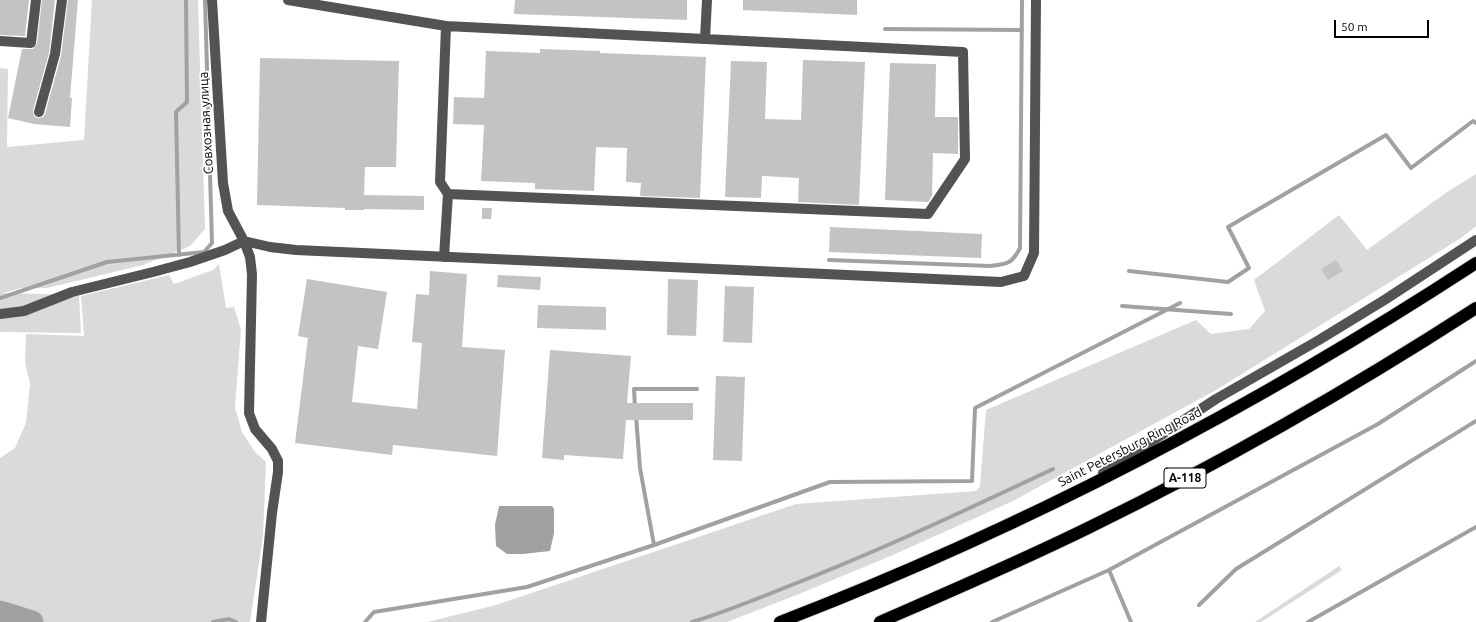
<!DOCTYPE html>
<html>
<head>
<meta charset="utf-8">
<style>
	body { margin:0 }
	#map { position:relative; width:1476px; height:622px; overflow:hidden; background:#fff; font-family:Ubuntu,sans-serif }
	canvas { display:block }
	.scale { position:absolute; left:1334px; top:20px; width:95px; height:18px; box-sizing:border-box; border:2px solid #000; border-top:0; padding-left:5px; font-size:12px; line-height:14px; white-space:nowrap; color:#000; -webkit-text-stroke:3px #fff; paint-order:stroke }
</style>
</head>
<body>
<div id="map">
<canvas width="1476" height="622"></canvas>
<div class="scale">50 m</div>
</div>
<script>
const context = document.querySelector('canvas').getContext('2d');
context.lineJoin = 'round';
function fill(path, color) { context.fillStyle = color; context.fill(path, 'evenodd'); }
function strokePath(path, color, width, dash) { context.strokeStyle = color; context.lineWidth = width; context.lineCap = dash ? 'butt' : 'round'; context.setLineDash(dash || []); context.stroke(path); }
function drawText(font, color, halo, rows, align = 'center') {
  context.font = font + ' Ubuntu,sans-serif'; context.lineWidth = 3.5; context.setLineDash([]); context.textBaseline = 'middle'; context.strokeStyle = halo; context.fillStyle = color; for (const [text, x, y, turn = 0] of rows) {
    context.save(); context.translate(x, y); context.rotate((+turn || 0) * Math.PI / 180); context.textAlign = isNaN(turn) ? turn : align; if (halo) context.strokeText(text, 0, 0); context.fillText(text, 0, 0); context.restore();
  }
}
const green = new Path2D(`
	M92,0H198L205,229L190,246L143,265L47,288H21L3,293L79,295L81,333L0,332V68L8,69L7,147L84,140Z
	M1476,174V226L1461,238L1216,390L1013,501L893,555L799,594L727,622H427L496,605L796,504L976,491L980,486L986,410L1196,320L1211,334L1249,329L1265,311L1254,280L1339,215L1367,250L1447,192Z
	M219,264L226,308L234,307L241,330L235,407L242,432L255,452L266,462L263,536L250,622H0V458L15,448L26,423L30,384L25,362L26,334L84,336L81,296L169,275L174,284L213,270Z
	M1339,566L1342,570L1261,622H1255Z`);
const water = new Path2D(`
	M499,506H552L554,509V533L550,551L523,554H507L496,546L495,525Z`);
const stream = new Path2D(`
	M885,29L1022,30
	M179,255L176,112L187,102L186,0
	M829,260L990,266C1007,264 1012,264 1020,248L1022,0
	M1129,271L1228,282L1249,268L1228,227L1386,135L1411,168L1473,121L1476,123
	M0,298L107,262L204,252L212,243L205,0
	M1122,306L1231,314
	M635,408L634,389H697
	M636,416L640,468L654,545
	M1109,570L1131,622
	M1199,605L1236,569L1476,421
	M213,622L229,619L236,622
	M365,622L374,612L527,587L654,545L830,482L972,481L975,408L1180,303
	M692,622C725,612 757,599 789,586C879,551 966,510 1053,469
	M992,622L1109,570L1378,424L1476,361
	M1308,622L1476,527`);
const river = new Path2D(`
	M0,612L32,622`);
const building = new Path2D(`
	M0,0H29L25,36L0,35Z
	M42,0H55L49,53L33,110L34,116L38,118L43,117L45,114L61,56L68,0H78L70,98H72L70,127L34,124L8,118L22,49H33L37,44Z
	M515,0H687V20L514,14Z
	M743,0H857V15L743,10Z
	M540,49L600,51V53L706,57L700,198L640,196L641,183L626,182L627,148L596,147L594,191L535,189V183L481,181L484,125L453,124L454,97L484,98L486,51L540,53Z
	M260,58L399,61L396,167H365L364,195L424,196V210L364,209V210H345V208L257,205Z
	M803,60L865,62L859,205L798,202L799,178L762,176L761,198L725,197L731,61L767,62L765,119L801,120Z
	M890,63L936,64L935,117H958V154L933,153L932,196L928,202L885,200Z
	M482,208H492L491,219H482Z
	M830,227L982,234L981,258L829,252Z
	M1336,260L1343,271L1328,280L1321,269Z
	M430,271L467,274L462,347L505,350L497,456L393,445L392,455L295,443L308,338L298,336L307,279L387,292L378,349L358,346L352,402L417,409L422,343L412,342L416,294L429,295Z
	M498,275L541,277L540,290L497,287Z
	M668,279L698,280L696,336L667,335Z
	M725,286L754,287L752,343L723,342Z
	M538,305L606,307V330L537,328Z
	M550,350L631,356L627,403H693V420H626L623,459L564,455V460L542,458Z
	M716,376L745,377L742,461L713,460Z`);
const minor = new Path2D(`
	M212,0L223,183L228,211L244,241L250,257L252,274L249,413L255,429L272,449L278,461V472L272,513L261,622
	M288,0L446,26
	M0,41L31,43L36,0
	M39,112L55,54L62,0
	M448,194L928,214L965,159L963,52L705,39
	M444,257L448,194L440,182L446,26L705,39L707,0
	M0,314L24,311L72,292L153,272L190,262L225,250L244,241L270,247L296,250L1001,282L1024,276L1034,253L1036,0
	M1103,473L1216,399L1319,340L1386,299L1476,240`);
const highway = new Path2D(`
	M780,622C1024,528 1257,406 1476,263
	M880,622C951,591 1021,561 1090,527C1223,462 1352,388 1476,308`);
const shields = [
	[1185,478,42]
];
const shieldNames = [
	["А-118",1185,478]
];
const streetNames = [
	["Совхозная улица",206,123,-93],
	["Saint Petersburg Ring Road",1130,447,-27]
];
fill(green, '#dadada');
fill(water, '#a1a1a1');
strokePath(stream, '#a1a1a1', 4);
strokePath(river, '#a1a1a1', 23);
fill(building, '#c3c3c3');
strokePath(highway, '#dbdbdb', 14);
strokePath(minor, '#535353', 10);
strokePath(highway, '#000', 12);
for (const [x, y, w] of shields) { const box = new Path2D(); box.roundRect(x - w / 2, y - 10, w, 20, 3); context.fillStyle = '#fff'; context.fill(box); strokePath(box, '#000', 1); }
drawText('bold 12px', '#000', null, shieldNames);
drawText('13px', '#000', '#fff', streetNames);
</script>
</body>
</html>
